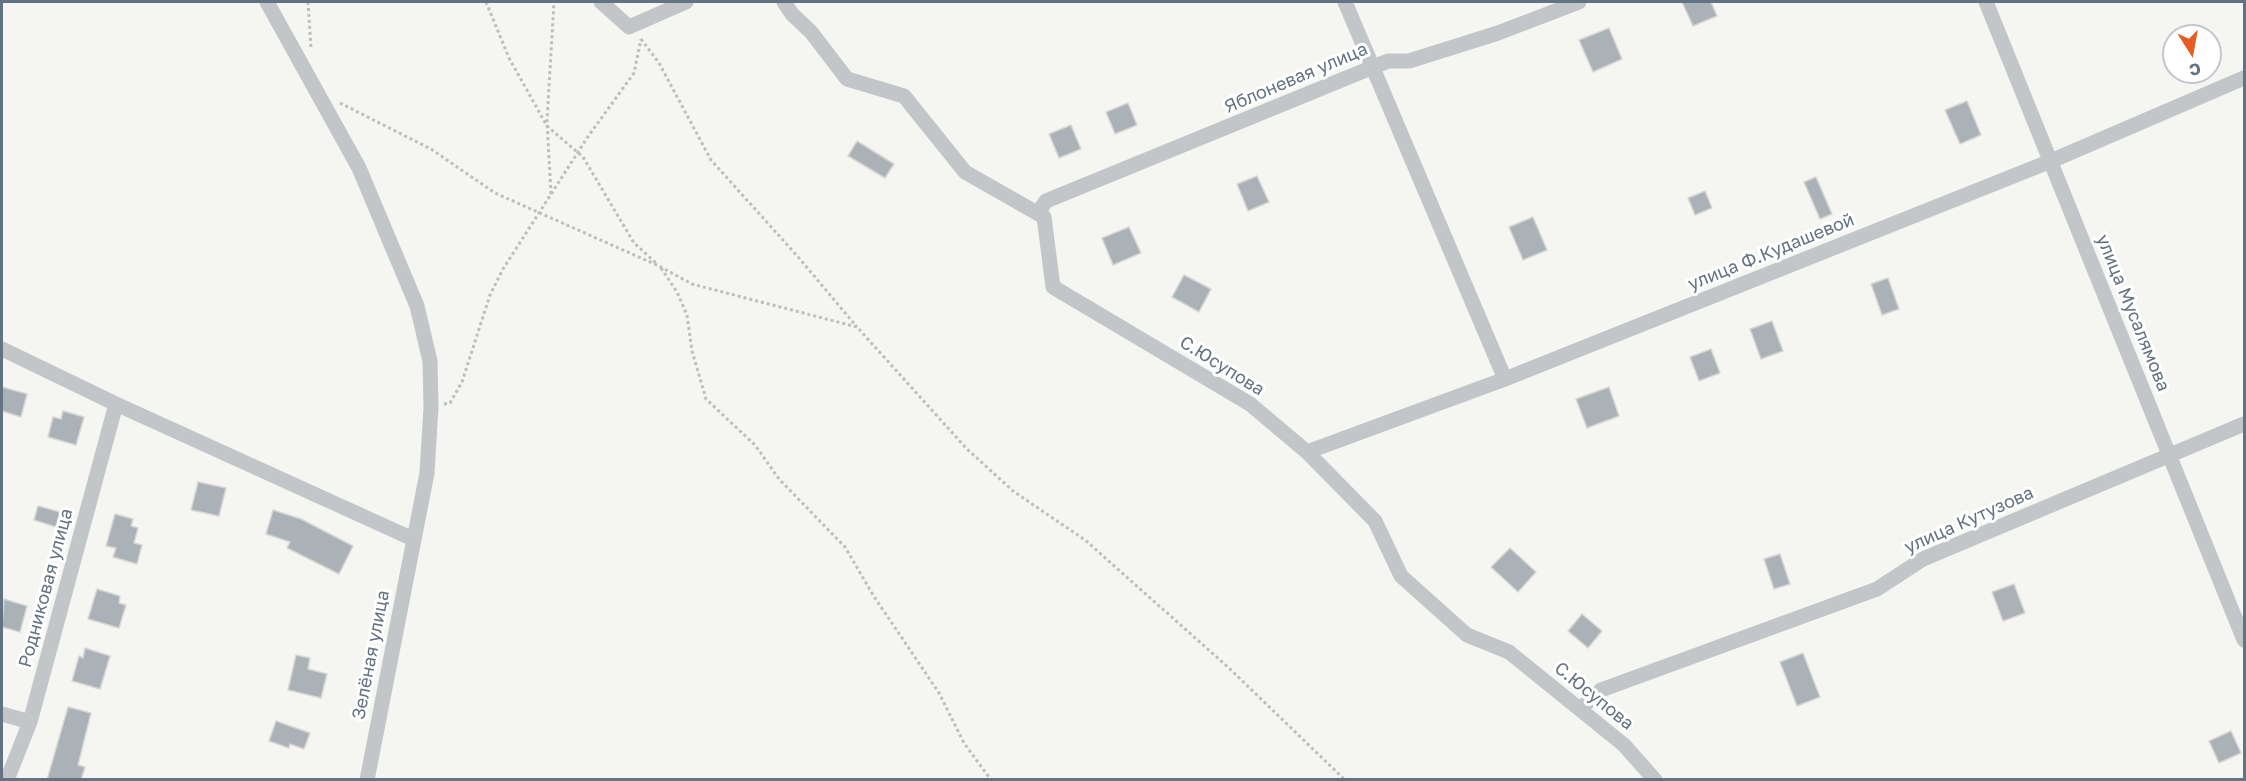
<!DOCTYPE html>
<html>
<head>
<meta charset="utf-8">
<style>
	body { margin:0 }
	#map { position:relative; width:2246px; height:781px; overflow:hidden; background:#f5f5f1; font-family:"Golos Text",sans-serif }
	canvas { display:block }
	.frame { position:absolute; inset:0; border:3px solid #647383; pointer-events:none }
	.north { position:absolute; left:2162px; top:24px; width:60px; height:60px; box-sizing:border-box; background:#fff; border:2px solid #c1c7cd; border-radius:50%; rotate:169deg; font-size:16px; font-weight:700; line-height:24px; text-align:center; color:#647383 }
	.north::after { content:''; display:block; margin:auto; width:21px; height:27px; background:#e55d22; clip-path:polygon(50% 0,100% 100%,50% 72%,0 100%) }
</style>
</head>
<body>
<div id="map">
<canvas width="2246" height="781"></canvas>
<div class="frame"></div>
<div class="north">С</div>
</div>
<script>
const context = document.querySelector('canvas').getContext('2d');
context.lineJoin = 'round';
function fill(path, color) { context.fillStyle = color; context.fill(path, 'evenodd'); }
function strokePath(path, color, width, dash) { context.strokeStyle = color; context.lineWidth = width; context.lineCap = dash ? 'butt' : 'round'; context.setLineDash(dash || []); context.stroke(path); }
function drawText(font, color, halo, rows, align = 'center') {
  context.font = font + ' "Golos Text",sans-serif'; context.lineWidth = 6; context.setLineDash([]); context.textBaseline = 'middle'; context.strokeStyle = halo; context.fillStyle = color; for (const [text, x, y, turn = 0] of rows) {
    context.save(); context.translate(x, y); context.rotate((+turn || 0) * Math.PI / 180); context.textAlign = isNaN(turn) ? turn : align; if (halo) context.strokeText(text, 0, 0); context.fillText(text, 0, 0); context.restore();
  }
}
const building = new Path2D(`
	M1682,2H1711L1717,16L1693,26Z
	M1609,28L1622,59L1593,72L1579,40Z
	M1967,101L1981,135L1960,144L1945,110Z
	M1128,103L1137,125L1115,134L1106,112Z
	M1071,125L1081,149L1059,158L1049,134Z
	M857,141L894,164L885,178L848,156Z
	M1257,176L1269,202L1248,211L1237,184Z
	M1816,177L1832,214L1820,219L1804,182Z
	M1705,191L1712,208L1695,215L1688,198Z
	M1533,217L1547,250L1523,260L1509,227Z
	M1129,227L1141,253L1113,265L1102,238Z
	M1184,275L1211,289L1199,312L1172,297Z
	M1888,278L1899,309L1882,315L1871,284Z
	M1772,321L1783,351L1761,359L1750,329Z
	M1711,349L1720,373L1699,381L1690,357Z
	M2,387L27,394L21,417L2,411Z
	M1609,387L1619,416L1587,428L1576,399Z
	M63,411L84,417L76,445L48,437L53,417L61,419Z
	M198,482L226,488L219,516L191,510Z
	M38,506L60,512L56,527L34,520Z
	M273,510L301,519L353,546L339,574L287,548L290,542L266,534Z
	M115,514L133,519L131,526L138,528L134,543L142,545L137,564L113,557L116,548L106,546Z
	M1510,548L1536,572L1518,592L1491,567Z
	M1780,554L1790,584L1774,589L1764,559Z
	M2014,584L2025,613L2003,621L1992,592Z
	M97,589L120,596L119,603L126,605L119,628L88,619Z
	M4,599L27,606L20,632L2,627Z
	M1582,614L1602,631L1588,648L1568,631Z
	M85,648L110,656L100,689L72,681L79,656L83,658Z
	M1803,653L1820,697L1797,706L1780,662Z
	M296,655L310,658L308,669L327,674L321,698L288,690Z
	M68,707L91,713L78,765L85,767L81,780H47Z
	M276,721L310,733L304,749L290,744L289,748L269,741Z
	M2231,731L2241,753L2219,763L2209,741Z`);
const path = new Path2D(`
	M308,2L311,48
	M486,2L509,58L547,126L583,157L634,243L656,263
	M641,39L659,63L711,160L799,258L857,327
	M340,103L431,149L495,193L659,266L692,284L857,327L966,448L1013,491L1085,540L1229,668L1345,780
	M551,194L547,121L554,2
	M661,268L677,292L687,315L692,351L706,399L755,445L779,479L845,547L873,595L939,693L964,743L991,780
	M444,404L450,403L462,382L490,295L503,269L587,138L634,73L641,39`);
const street = new Path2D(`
	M267,2L359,168L417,306L430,361L431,407L427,473L367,780
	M601,2L629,27L686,2
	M784,2L792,14L811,32L847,79L904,96L965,172L1044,217L1053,287L1250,404L1307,452L1375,521L1401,576L1467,635L1509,652L1624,745L1655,780
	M1345,2L1505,379
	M1986,2L2244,640
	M1038,213L1046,201L1388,61H1409L1498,33L1579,2
	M2,349L116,404L413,539
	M1307,452L1505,379L2051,161L2244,78
	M1580,709L1601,690L1877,589L1923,559L2244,424
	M2,714L30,722
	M7,780L30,722L116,404`);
const streetNames = [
	["Яблоневая улица",1296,78,-23],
	["улица Ф.Кудашевой",1771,252,-22],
	["улица Мусалямова",2133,313,68],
	["С.Юсупова",1222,366,32],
	["улица Кутузова",1969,520,-24],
	["Родниковая улица",46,588,-75],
	["Зелёная улица",371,655,-79],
	["С.Юсупова",1594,696,39]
];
fill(building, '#aab1b7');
strokePath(building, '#d6d7d4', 1.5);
strokePath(path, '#bcbec0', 3, [3, 3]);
strokePath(street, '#c2c6c9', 15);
drawText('18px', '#647383', '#fff', streetNames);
</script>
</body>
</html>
